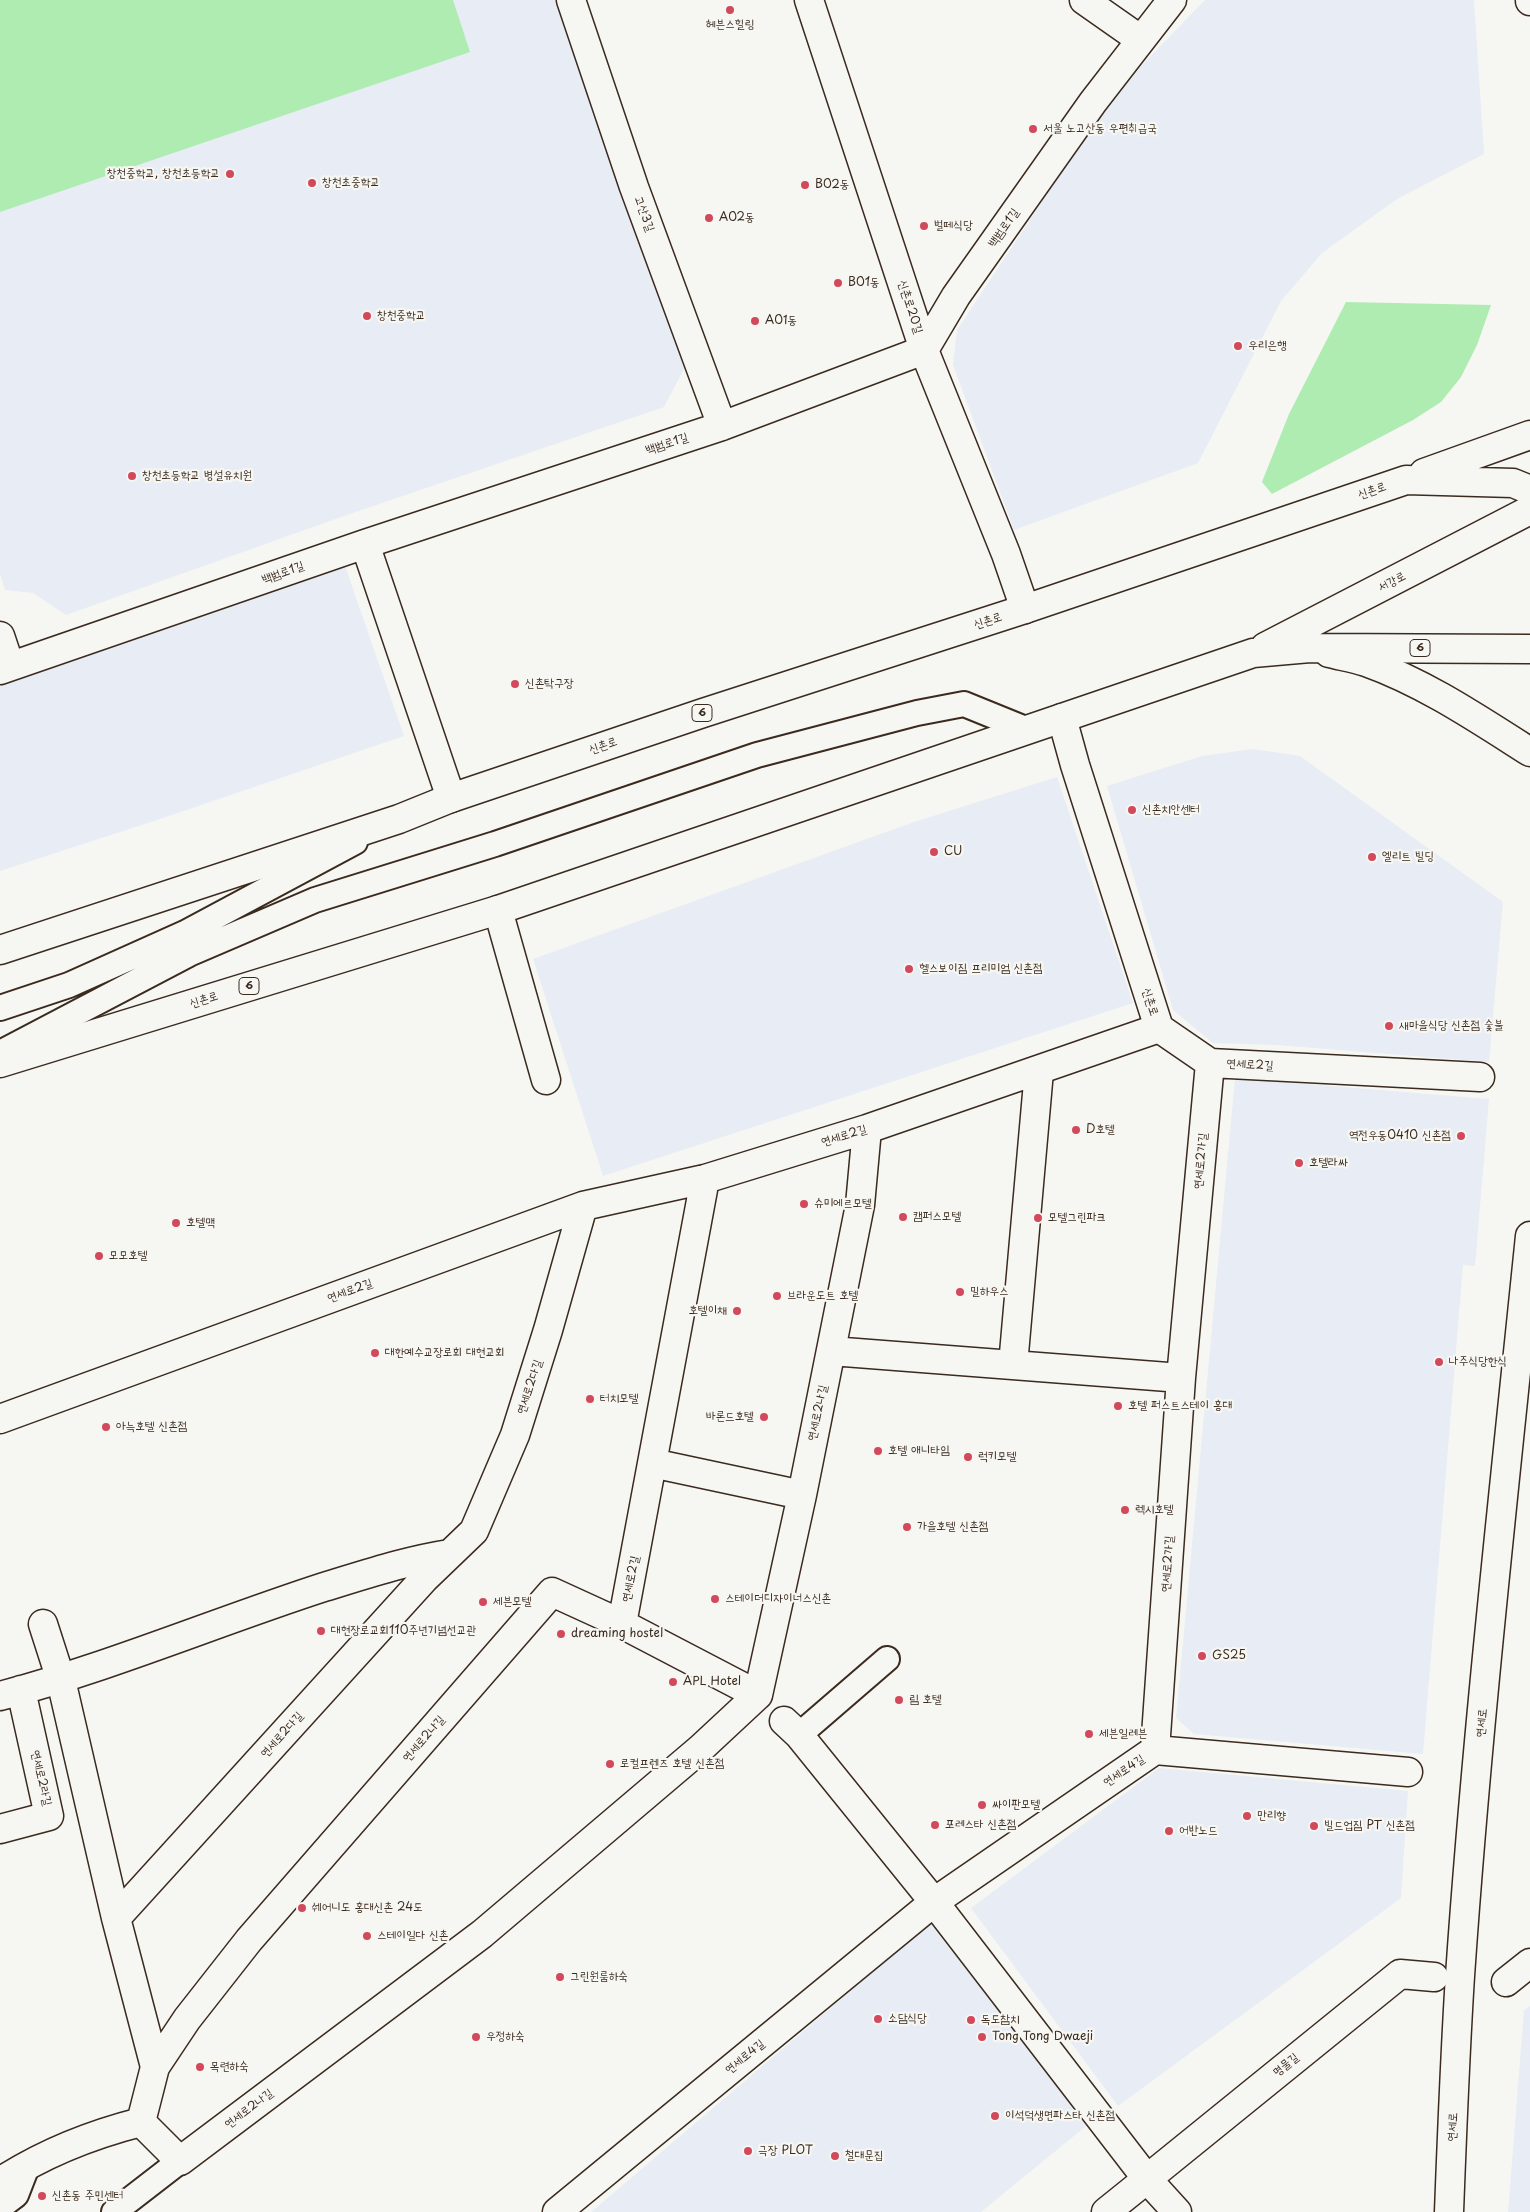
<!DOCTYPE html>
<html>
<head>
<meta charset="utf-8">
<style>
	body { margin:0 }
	canvas { display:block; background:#f6f6f2 }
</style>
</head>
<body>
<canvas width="1530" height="2212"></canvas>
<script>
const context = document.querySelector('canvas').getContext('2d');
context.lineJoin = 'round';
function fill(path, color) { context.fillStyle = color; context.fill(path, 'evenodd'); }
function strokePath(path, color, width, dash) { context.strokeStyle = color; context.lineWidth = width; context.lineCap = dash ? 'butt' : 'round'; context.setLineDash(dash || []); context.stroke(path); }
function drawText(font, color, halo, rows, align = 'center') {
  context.font = font + ' "Playpen Sans","Poor Story",sans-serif'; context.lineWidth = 4.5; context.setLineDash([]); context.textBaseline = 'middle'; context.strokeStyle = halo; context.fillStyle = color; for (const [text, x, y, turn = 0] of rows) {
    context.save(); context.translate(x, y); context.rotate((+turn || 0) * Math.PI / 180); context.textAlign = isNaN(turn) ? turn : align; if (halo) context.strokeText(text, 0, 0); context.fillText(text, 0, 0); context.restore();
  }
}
const built = new Path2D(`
	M0,0H560L686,365L664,407L344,516L66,615L33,593L5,590L0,574Z
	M1205,0H1474L1484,154L1397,199L1322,253L1281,301L1198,463L1014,530L953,365L957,330L1112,96Z
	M344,563L404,736L157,820L0,871V681Z
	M1253,749L1300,756L1503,902L1489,1062L1276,1045L1213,1043L1173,1010L1107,786L1202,756Z
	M1057,777L1133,1003L603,1176L533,959L914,822Z
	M1235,1078L1489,1099L1475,1266L1463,1265L1423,1754L1194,1734L1176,1718Z
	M1159,1768L1408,1791L1401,1898L1118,2106L971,1908Z
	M935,1919L1086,2126L981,2212H591Z
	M1530,2006V2212H1508L1524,2010Z`);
const green = new Path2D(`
	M0,0H453L470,52L0,212Z
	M1346,302L1491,305L1477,345L1461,377L1441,402L1413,420L1272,494L1262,482L1289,414Z`);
const lane = new Path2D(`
	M0,1008L69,985L185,933L355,842
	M0,1053L189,954L315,900L495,844L757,755L917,713L964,704L1028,730
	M799,1735L887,1659
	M0,2207L16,2195L28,2164
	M114,2212L180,2161`);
const street = new Path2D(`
	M571,0L634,187L722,426
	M809,0L924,350L1006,554L1025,609
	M1084,0L1141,40
	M365,544L451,798
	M0,636L10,666
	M0,670L365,544L722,426L924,350L956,296L1093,102L1172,0
	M1062,718L1075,765L1159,1028
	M498,910L546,1080
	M1159,1028L1210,1063L1480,1077
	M831,1351L1181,1378
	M1013,1365L1039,1071
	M0,1419L583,1206L705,1179L867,1129L1159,1028
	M652,1463L802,1495
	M43,1624L61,1680L116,1918L155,2067L141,2122L180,2161L482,1934L700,1749L758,1695L802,1495L860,1205L867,1129
	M622,1624L705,1179
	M0,1696C110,1667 216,1622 324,1587C367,1574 405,1561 449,1554
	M784,1721L799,1735L934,1902L1147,2179L1177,2212
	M1155,1750L1181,1378L1210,1063
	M0,1829L49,1816L21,1690
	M116,1918L424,1579L474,1531L515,1435L548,1330L583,1206
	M1506,1982L1530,1963
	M155,2067L187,2019L249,1940L552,1592L622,1624L758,1695
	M1147,2179L1400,1974L1434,1977
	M0,2182C44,2153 90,2135 141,2122
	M557,2212L934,1902L1155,1750L1408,1772`);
const secondary = new Path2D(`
	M1530,0V1
	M1329,653C1341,656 1354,658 1366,662C1425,683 1478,719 1530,752
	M1106,2212L1147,2179
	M1449,2212C1452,2133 1455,2054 1460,1976C1477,1729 1505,1482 1530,1236`);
const primary = new Path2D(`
	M1424,473L1530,435
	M1265,647L1530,510
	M0,950L399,819L451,798L703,713L1025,609L1406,480L1513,483L1530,490
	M0,1063L498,910L1253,653L1310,648L1530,649`);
const markers = [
	[730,10,5,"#d1495b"],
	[1033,129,5,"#d1495b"],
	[230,174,5,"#d1495b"],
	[312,183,5,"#d1495b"],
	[805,185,5,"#d1495b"],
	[709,218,5,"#d1495b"],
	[924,226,5,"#d1495b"],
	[838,283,5,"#d1495b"],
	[367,316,5,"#d1495b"],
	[755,321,5,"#d1495b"],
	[1238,346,5,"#d1495b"],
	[132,476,5,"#d1495b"],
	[515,684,5,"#d1495b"],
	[1132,810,5,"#d1495b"],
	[934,852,5,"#d1495b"],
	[1372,857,5,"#d1495b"],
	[909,969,5,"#d1495b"],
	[1389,1026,5,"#d1495b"],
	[1076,1130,5,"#d1495b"],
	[1461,1136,5,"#d1495b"],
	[1299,1163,5,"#d1495b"],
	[804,1204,5,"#d1495b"],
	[903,1217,5,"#d1495b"],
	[1038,1218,5,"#d1495b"],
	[176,1223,5,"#d1495b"],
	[99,1256,5,"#d1495b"],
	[960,1292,5,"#d1495b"],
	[777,1296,5,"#d1495b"],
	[737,1311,5,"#d1495b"],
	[375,1353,5,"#d1495b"],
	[1439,1362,5,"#d1495b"],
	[590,1399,5,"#d1495b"],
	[1118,1406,5,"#d1495b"],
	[764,1417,5,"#d1495b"],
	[106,1427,5,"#d1495b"],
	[878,1451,5,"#d1495b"],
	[968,1457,5,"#d1495b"],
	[1125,1510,5,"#d1495b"],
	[907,1527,5,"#d1495b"],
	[715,1599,5,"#d1495b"],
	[483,1602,5,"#d1495b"],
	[321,1631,5,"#d1495b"],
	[561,1634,5,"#d1495b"],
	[1202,1656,5,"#d1495b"],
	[673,1682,5,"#d1495b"],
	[899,1700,5,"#d1495b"],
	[1089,1734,5,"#d1495b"],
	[610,1764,5,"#d1495b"],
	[982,1805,5,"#d1495b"],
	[1247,1816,5,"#d1495b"],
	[935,1825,5,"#d1495b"],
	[1314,1826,5,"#d1495b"],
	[1169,1831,5,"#d1495b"],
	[302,1908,5,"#d1495b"],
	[367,1936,5,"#d1495b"],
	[560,1977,5,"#d1495b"],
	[878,2019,5,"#d1495b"],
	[971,2020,5,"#d1495b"],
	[476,2037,5,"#d1495b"],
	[982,2037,5,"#d1495b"],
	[200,2067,5,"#d1495b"],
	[995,2116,5,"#d1495b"],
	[748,2151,5,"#d1495b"],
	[835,2156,5,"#d1495b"],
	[42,2196,5,"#d1495b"]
];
const shields = [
	[1420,648,20],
	[702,713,20],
	[249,986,20]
];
const shieldNames = [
	["6",1420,648],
	["6",702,713],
	["6",249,986]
];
const poiNames = [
	["헤븐스힐링",730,25,"center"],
	["서울 노고산동 우편취급국",1043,129],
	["창천중학교, 창천초등학교",220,174,"right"],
	["창천초중학교",322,183],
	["B02동",815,185],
	["A02동",719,218],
	["벌떼식당",934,226],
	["B01동",848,283],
	["창천중학교",377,316],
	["A01동",765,321],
	["우리은행",1248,346],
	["창천초등학교 병설유치원",142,476],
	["신촌탁구장",525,684],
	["신촌치안센터",1142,810],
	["CU",944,852],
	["엘리트 빌딩",1382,857],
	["헬스보이짐 프리미엄 신촌점",919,969],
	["새마을식당 신촌점 숯불",1399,1026],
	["D호텔",1086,1130],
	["역전우동0410 신촌점",1451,1136,"right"],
	["호텔라싸",1309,1163],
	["슈미에르모텔",814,1204],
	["캠퍼스모텔",913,1217],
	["모텔그린파크",1048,1218],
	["호텔맥",186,1223],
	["모모호텔",109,1256],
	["밀하우스",970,1292],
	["브라운도트 호텔",787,1296],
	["호텔이채",727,1311,"right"],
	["대한예수교장로회 대현교회",385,1353],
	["나주식당한식",1449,1362],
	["터치모텔",600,1399],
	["호텔 퍼스트스테이 홍대",1128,1406],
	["바론드호텔",754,1417,"right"],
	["아늑호텔 신촌점",116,1427],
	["호텔 애니타임",888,1451],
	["럭키모텔",978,1457],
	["렉시호텔",1135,1510],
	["가을호텔 신촌점",917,1527],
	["스테이더디자이너스신촌",725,1599],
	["세븐모텔",493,1602],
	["대현장로교회110주년기념선교관",331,1631],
	["dreaming hostel",571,1634],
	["GS25",1212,1656],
	["APL Hotel",683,1682],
	["림 호텔",909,1700],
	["세븐일레븐",1099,1734],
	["로컬프렌즈 호텔 신촌점",620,1764],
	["싸이판모텔",992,1805],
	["만리향",1257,1816],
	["포레스타 신촌점",945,1825],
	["빌드업짐 PT 신촌점",1324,1826],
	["어반노드",1179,1831],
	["쉐어니도 홍대신촌 24도",312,1908],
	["스테이일다 신촌",377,1936],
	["그린원룸하숙",570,1977],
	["소담식당",888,2019],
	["독도참치",981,2020],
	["우정하숙",486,2037],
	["Tong Tong Dwaeji",992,2037],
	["목련하숙",210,2067],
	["이석덕생면파스타 신촌점",1005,2116],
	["극장 PLOT",758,2151],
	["철대문집",845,2156],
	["신촌동 주민센터",52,2196]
];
const streetNames = [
	["고산3길",644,214,70],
	["백범로1길",1004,228,-55],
	["신촌로20길",910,307,72],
	["백범로1길",667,444,-18],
	["신촌로",1372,491,-19],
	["백범로1길",283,573,-20],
	["서강로",1392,582,-27],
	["신촌로",988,621,-18],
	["신촌로",603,746,-19],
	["신촌로",204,1000,-17],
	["신촌로",1150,1002,72],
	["연세로2길",1250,1065,3],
	["연세로2길",844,1136,-17],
	["연세로2가길",1201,1161,-85],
	["연세로2길",350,1291,-20],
	["연세로2다길",530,1387,-72],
	["연세로2나길",818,1413,-78],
	["연세로2가길",1168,1564,-86],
	["연세로2길",631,1579,-79],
	["연세로",1482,1723,-85],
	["연세로2다길",282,1735,-48],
	["연세로2나길",424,1739,-49],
	["연세로4길",1124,1771,-34],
	["연세로2라길",41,1778,77],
	["연세로4길",745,2057,-39],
	["명물길",1286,2065,-39],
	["연세로2나길",249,2109,-37],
	["연세로",1453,2127,-87]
];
fill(built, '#e8edf5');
fill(green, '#aeecb2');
strokePath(lane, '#3b2a1e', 28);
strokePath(street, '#3b2a1e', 31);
strokePath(secondary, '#3b2a1e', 31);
strokePath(primary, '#3b2a1e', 31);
strokePath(lane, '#f6f6f2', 24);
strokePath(street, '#f6f6f2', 28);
strokePath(secondary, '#f6f6f2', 28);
strokePath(primary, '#f6f6f2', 28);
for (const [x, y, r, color] of markers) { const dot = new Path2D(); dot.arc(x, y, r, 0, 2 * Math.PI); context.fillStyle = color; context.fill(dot); strokePath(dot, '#f6f6f2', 2); }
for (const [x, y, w] of shields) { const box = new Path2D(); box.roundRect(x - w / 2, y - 8.5, w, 17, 4); context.fillStyle = '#f6f6f2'; context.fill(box); strokePath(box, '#3b2a1e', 1); }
drawText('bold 11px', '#3b2a1e', null, shieldNames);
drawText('12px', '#3b2a1e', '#f6f6f2', poiNames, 'left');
drawText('12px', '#3b2a1e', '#f6f6f2', streetNames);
</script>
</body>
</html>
